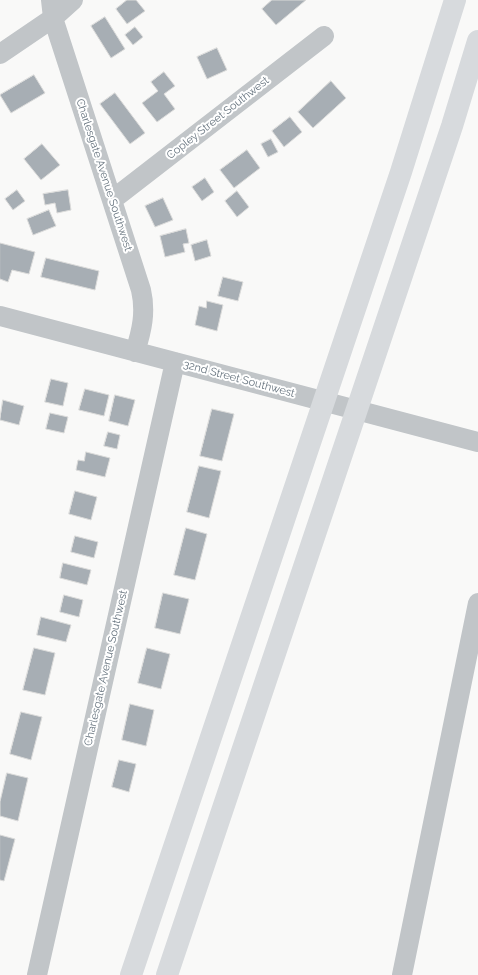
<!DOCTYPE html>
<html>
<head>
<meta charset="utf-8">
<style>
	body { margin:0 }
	canvas { display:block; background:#f9f9f8 }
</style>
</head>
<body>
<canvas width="478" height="975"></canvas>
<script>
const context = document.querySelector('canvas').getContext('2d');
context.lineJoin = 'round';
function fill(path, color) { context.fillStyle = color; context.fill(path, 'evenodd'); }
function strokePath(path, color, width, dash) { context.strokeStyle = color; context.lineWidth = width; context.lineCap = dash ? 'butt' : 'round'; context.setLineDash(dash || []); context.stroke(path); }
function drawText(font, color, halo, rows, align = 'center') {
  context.font = font + ' Raleway,sans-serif'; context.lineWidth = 4; context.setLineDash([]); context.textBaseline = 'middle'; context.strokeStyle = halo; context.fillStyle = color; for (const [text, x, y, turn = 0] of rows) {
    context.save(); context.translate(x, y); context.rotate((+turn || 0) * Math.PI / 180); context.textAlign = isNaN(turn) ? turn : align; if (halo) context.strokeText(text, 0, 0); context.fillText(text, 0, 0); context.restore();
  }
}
const building = new Path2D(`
	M127,0H136L145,11L127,24L116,9Z
	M272,0H306L276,25L262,9Z
	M105,17L125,49L111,58L91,26Z
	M135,27L143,37L133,45L125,35Z
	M217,48L227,70L207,79L197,57Z
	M164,72L175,86L164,94L175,109L157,122L142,103L158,91L151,82Z
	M34,75L45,93L11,113L0,95Z
	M331,81L346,98L313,128L298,112Z
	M115,93L145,133L130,144L100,104Z
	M290,117L302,132L284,147L272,131Z
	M271,139L278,152L268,157L261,144Z
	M42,144L60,165L41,180L24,159Z
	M247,150L260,168L234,188L220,170Z
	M205,178L214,192L202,201L192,187Z
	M17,190L25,201L13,210L5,199Z
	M68,190L71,210L57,213L55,203L45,205L43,194Z
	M237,191L249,207L237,217L225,201Z
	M163,198L173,220L155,227L145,206Z
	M49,210L56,226L33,235L27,219Z
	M186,229L189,243L183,244L185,252L165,257L160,236Z
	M207,240L211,256L195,261L191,245Z
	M0,243L35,252L29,274L12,270L8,282L0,279Z
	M46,258L99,271L95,290L41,277Z
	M223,277L243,282L238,301L218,296Z
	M207,301L223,305L217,331L195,325L199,306L206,308Z
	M51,379L68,383L63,406L45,402Z
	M85,389L109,395L104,416L79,410Z
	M115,395L135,400L128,426L109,421Z
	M3,400L24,406L19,425L0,420Z
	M212,409L234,414L222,461L200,456Z
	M50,413L68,417L64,433L46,429Z
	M108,432L120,435L117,449L104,446Z
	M86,452L110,458L105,477L76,470L78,460L84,461Z
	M199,466L221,471L209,518L187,512Z
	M75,491L97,497L91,520L69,514Z
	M186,528L207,534L195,580L174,575Z
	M75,536L98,542L94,558L71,552Z
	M63,563L91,570L87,585L60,578Z
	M163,593L189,599L180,634L155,628Z
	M64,595L83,600L79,617L60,612Z
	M41,617L71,625L66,642L37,635Z
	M34,648L55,653L45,695L23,690Z
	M147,648L170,654L161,689L138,683Z
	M130,704L154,710L146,746L122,740Z
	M21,712L42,717L31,760L10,754Z
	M119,760L136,764L129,792L112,787Z
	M7,773L28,778L18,821L0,816V802Z
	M0,835L15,839L4,881L0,880Z`);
const minor = new Path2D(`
	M51,0L53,18L141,290C146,312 142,330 135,352
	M0,54L53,18L73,0
	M112,200L324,36
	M0,316L478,442
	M37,975L175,362
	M402,975L478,603`);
const highway = new Path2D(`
	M131,975L401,172L455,0
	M167,975L452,126L478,41`);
const streetNames = [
	["Copley Street Southwest",218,118,-38],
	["Charlesgate Avenue Southwest",104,175,72],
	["32nd Street Southwest",239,379,15],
	["Charlesgate Avenue Southwest",106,668,-77]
];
fill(building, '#a7aeb4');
strokePath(building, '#dbdbda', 1);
strokePath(minor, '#c1c5c8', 20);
strokePath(highway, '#d7dadd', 22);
drawText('11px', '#67747f', '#fff', streetNames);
</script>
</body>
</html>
